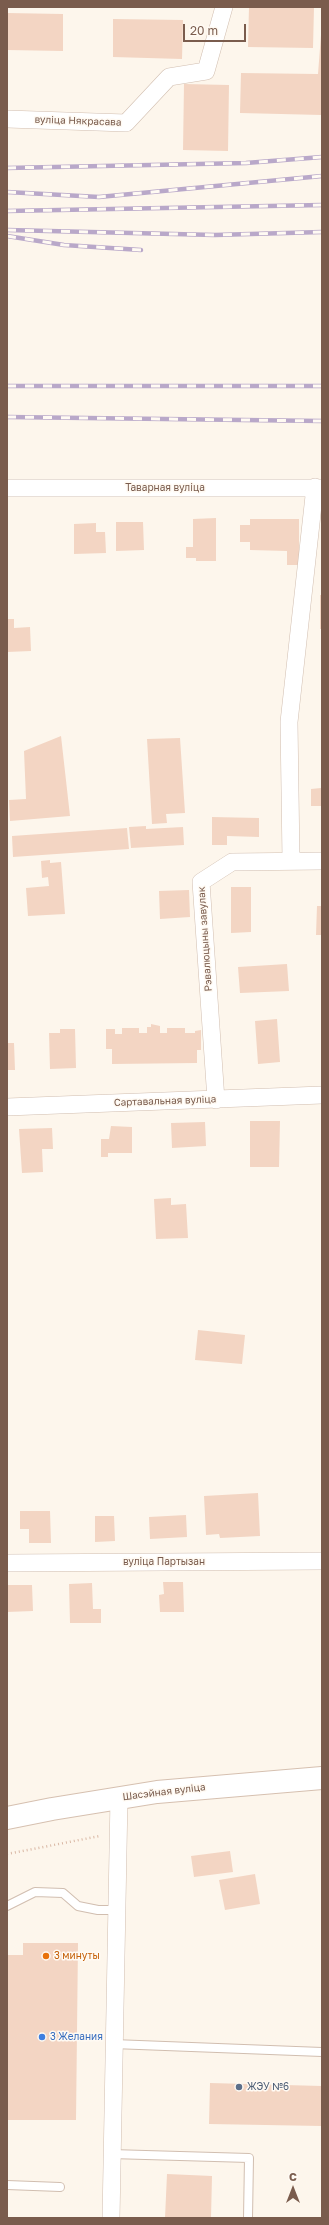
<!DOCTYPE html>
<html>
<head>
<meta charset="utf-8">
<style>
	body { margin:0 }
	#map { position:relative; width:329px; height:2225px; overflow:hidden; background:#fdf6ec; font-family:"Golos Text",sans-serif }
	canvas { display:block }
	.frame { position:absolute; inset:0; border:8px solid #7a5c4d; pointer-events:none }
	.north { position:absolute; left:273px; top:2169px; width:40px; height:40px; -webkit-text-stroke:3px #fffaf3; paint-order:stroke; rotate:0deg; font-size:11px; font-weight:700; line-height:16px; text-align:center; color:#7a5c4d }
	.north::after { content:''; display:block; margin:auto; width:14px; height:18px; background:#7a5c4d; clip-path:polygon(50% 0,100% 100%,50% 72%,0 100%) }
	.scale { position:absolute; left:183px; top:24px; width:63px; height:18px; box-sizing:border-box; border:2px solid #7a5c4d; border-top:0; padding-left:5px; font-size:12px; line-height:14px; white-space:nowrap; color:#7a5c4d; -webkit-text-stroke:3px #fffaf3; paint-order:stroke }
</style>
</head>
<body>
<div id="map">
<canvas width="329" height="2225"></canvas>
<div class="frame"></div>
<div class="north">С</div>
<div class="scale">20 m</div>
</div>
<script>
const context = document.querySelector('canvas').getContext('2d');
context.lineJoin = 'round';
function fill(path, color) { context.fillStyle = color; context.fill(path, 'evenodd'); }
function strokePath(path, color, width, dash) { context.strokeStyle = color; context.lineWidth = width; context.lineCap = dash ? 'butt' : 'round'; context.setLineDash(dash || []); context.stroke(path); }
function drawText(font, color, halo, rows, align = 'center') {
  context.font = font + ' "Golos Text",sans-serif'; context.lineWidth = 3; context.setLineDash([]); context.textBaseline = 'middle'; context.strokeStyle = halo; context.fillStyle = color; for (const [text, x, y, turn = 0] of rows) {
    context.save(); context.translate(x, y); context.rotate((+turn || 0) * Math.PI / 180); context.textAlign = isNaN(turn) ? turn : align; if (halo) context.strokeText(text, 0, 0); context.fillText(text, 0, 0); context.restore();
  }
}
const building = new Path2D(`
	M249,7H314L313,48L248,47Z
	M7,13L63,14V51L7,50Z
	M113,19L183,20L182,59L113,57Z
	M321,35L322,115L240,113L241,73L318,74Z
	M184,84L229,85L228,151L183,150Z
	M216,518V561H196V558H186V547H193V519Z
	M250,519H299V565H287V551L250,550V542H240V525H250Z
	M116,522H143L144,550L116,551Z
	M96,523V532H105L106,553L74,554V524Z
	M320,595H322V629H320Z
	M7,619H14V628L30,627L31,651L7,652Z
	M61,736L70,816L10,821L9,800L26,799L24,751Z
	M180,738L185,813L166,814L167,823L152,824L147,739Z
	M321,788L322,806H311V789Z
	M212,817L259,818V837L227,836V845H212Z
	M146,826V829L183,827L184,845L131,848L129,827Z
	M127,828L129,849L13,857L12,836Z
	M50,860V863L61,862L65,914L28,916L26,888L49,886L48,877L42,878L41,861Z
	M231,887H251V932L231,933Z
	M189,890L190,917L160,919L159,891Z
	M317,906H322V935H316Z
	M287,964L289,991L240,993L238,967Z
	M277,1019L280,1062L258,1064L255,1021Z
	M151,1024L160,1026V1033H167V1028H185V1033H195V1031L201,1030V1050H197V1063L112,1064V1049H106V1029H115V1034H122V1028H139V1033H147V1027H151Z
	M60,1029H75L76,1068L50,1069L49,1033H60Z
	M7,1043H14L15,1070H7Z
	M250,1121H280L279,1167H250Z
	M205,1122L206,1146L172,1148L171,1123Z
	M111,1126L132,1127V1153H108V1157H101V1139H109Z
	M52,1128L53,1149H42L43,1172L22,1173L19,1129Z
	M171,1198V1205L186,1204L188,1238L156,1239L154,1199Z
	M198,1330L245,1335L242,1364L195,1360Z
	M258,1493L260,1536L220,1538L219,1534L206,1535L204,1496Z
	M20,1511H50L51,1543H29V1529H20Z
	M186,1515L187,1537L150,1539L149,1517Z
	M95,1516H114L115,1541L95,1542Z
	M163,1582H183L184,1612H160L159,1595L164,1594Z
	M92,1583L93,1609H101V1623H70L69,1584Z
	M7,1585H32L33,1611L7,1612Z
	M230,1851L233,1872L194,1877L191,1856Z
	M255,1874L260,1904L225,1910L219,1880Z
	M23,1943H78L76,2120H7V1955H23Z
	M210,2083L322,2086V2126L209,2124Z
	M167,2174L212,2176L211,2218H165Z`);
const path = new Path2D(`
	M7,1854L100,1836`);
const lane = new Path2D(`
	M7,1906L35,1892L63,1893L78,1906L98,1910H116
	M113,2044L322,2052
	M111,2154L249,2158L248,2218
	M7,2185L60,2187`);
const street = new Path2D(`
	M7,119L126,123L169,77L206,71L224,7
	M7,488H322
	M291,860L289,722L315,487
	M216,1100L201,882L232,862L322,861
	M7,1107L322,1095
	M7,1563L322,1561
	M111,2218L119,1798`);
const secondary = new Path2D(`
	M7,1818L52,1809L157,1792L322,1778`);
const rail = new Path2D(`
	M7,168L246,163L322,157
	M7,192L99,197L322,176
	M7,211L322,205
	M7,230L215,235L322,232
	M7,236L64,245L141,250
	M7,386H322
	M7,417L322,421`);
const markers = [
	[46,1956,4,"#e8710a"],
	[42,2037,4,"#3f7fe0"],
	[239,2087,4,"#5c6f8a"]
];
const streetNames = [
	["вуліца Някрасава",78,121,2],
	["Таварная вуліца",165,488],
	["Рэвалюцыны завулак",205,939,-94],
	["Сартавальная вуліца",165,1101,-2],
	["вуліца Партызан",164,1562],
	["Шасэйная вуліца",164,1792,-7]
];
const foodNames = [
	["3 минуты",54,1956]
];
const shopNames = [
	["3 Желания",50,2037]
];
const serviceNames = [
	["ЖЭУ №6",247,2087]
];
fill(building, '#f3d5c3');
strokePath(lane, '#d1beb0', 10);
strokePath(street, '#d1beb0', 18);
strokePath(secondary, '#d6c0b0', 24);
strokePath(path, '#d9b8a5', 2.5, [1, 3]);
strokePath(lane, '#fff', 8);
strokePath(street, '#fff', 17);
strokePath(secondary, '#fff', 22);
strokePath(rail, '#b9a8c9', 4.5);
strokePath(rail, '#fffaf3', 3, [9]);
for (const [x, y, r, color] of markers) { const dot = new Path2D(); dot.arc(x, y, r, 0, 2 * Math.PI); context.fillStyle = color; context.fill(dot); strokePath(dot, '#fffaf3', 1.5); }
drawText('10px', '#7a5c4d', '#fffaf3', streetNames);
drawText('10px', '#c56008', '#fffaf3', foodNames, 'left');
drawText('10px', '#366cbe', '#fffaf3', shopNames, 'left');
drawText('10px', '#4e5e75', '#fffaf3', serviceNames, 'left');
</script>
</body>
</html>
